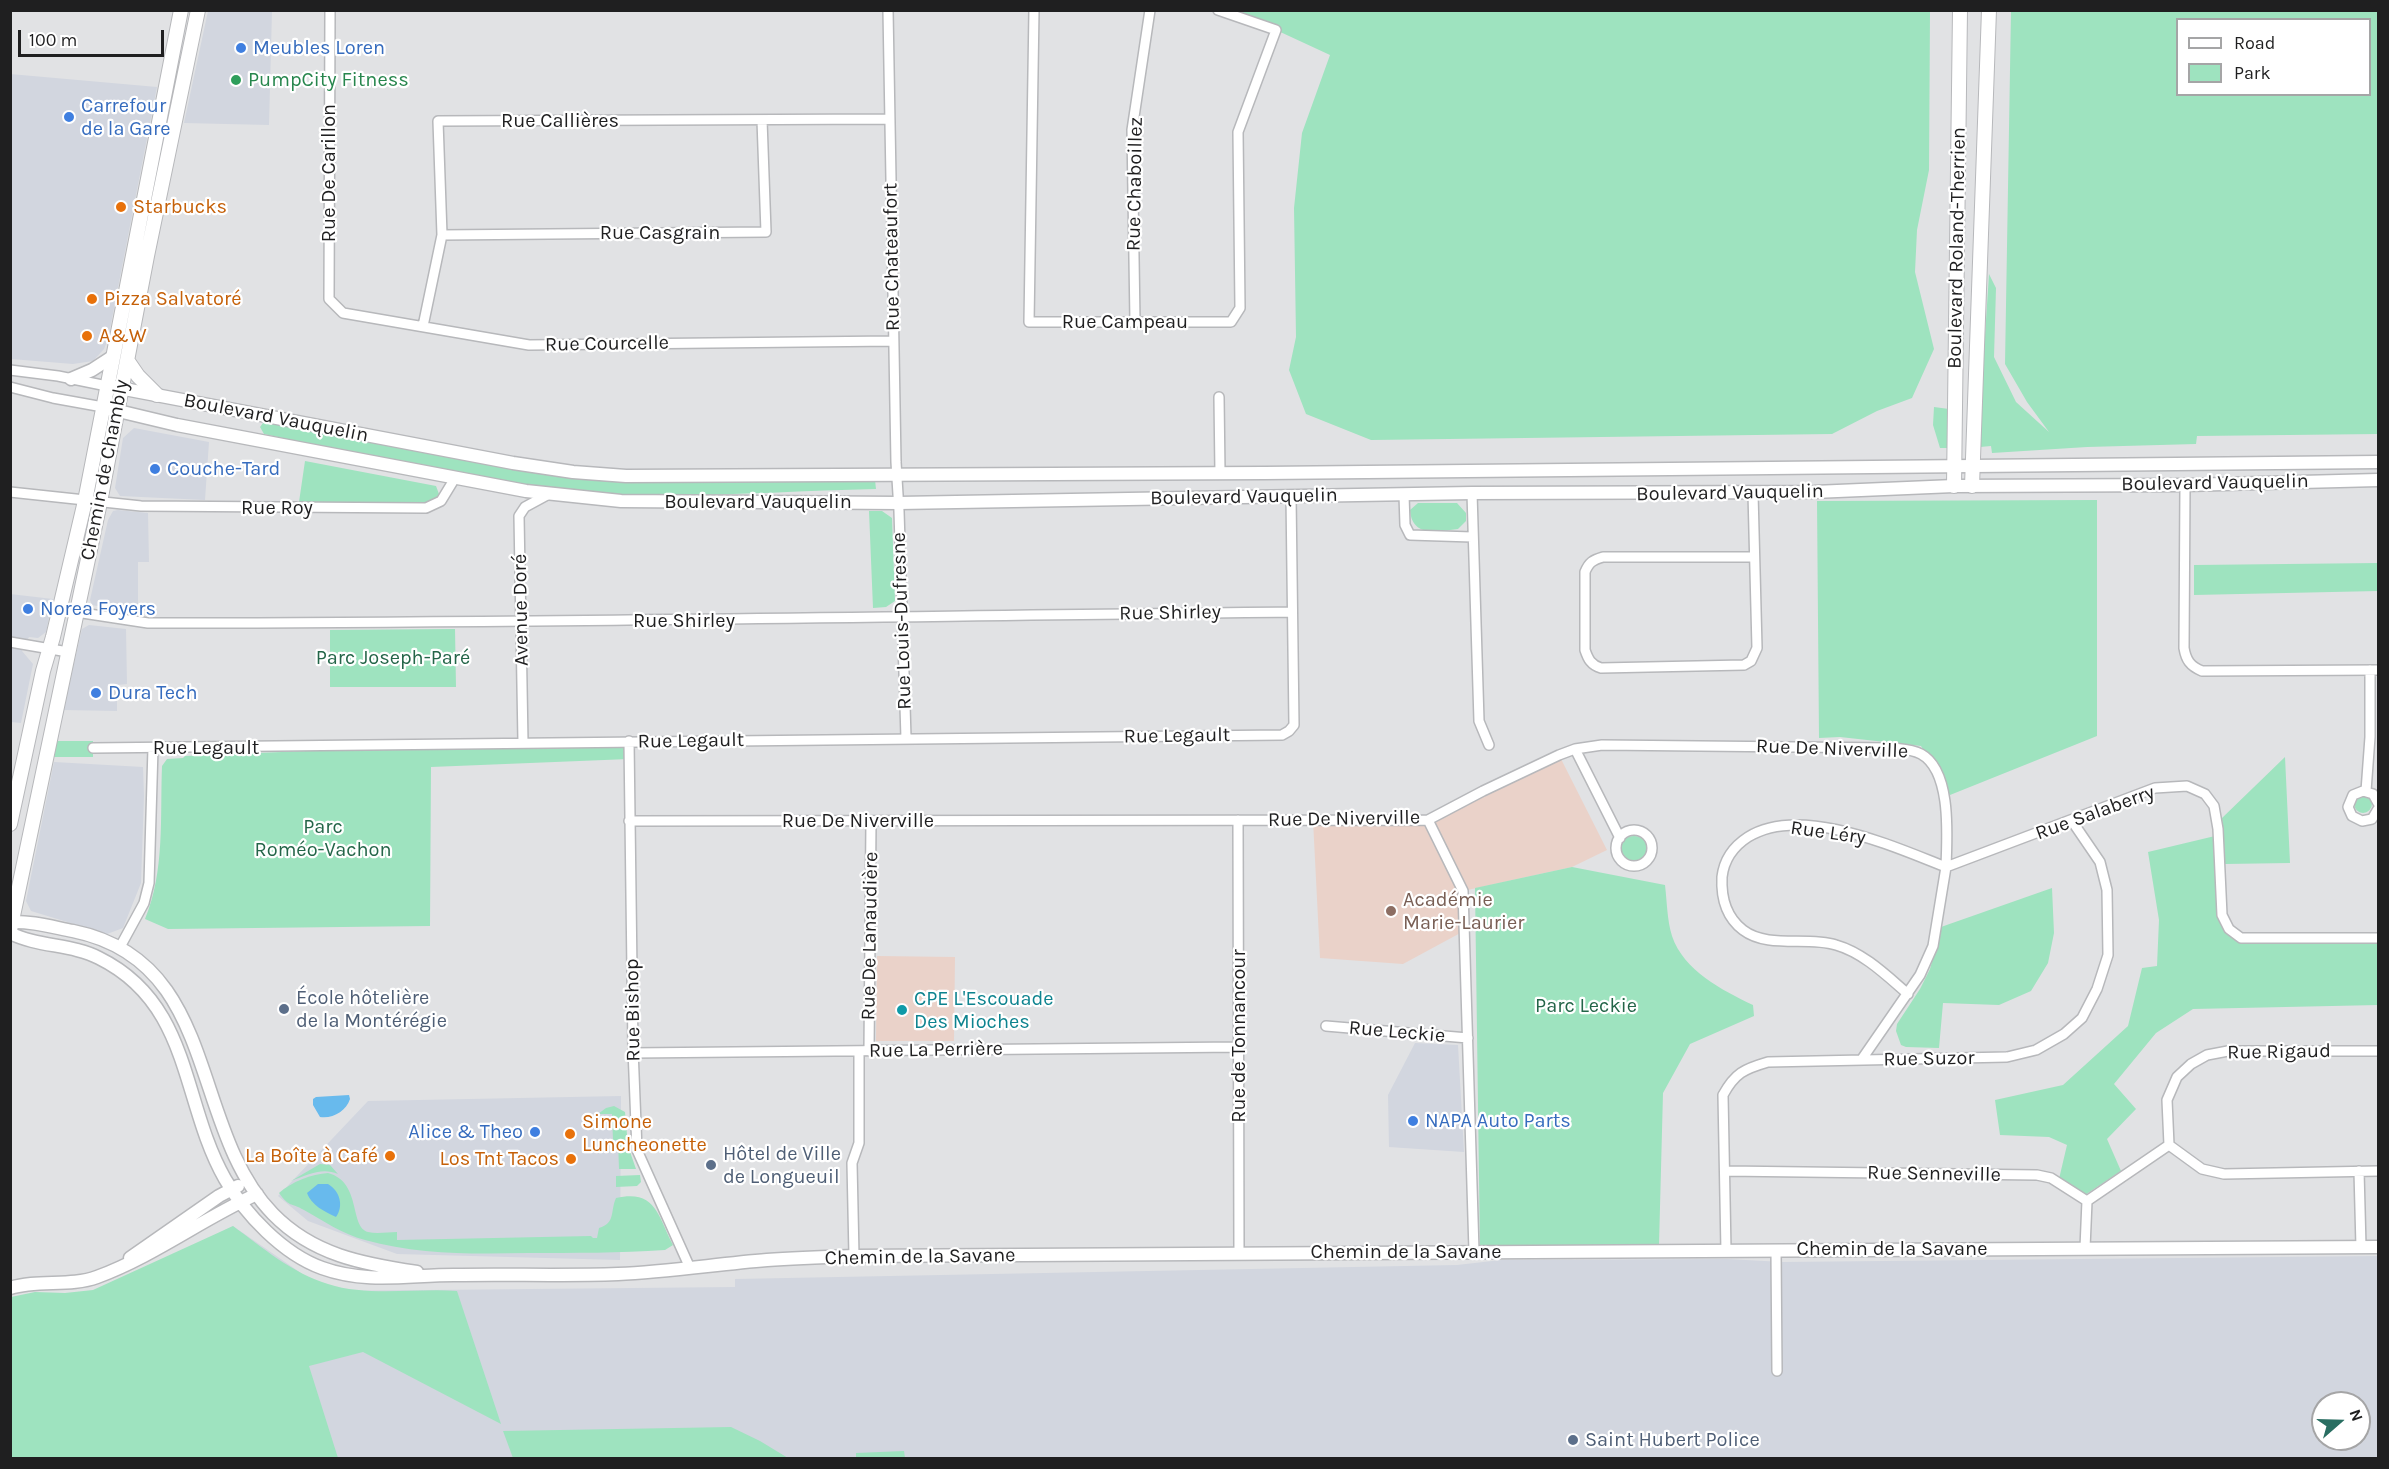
<!DOCTYPE html>
<html>
<head>
<meta charset="utf-8">
<style>
	body { margin:0 }
	#map { position:relative; width:2389px; height:1469px; overflow:hidden; background:#e1e2e4; font-family:Karla,sans-serif }
	canvas { display:block }
	.frame { position:absolute; inset:0; border:12px solid #1f1f20; pointer-events:none }
	.legend { position:absolute; left:2176px; top:18px; width:195px; height:78px; box-sizing:border-box; background:#fff; border:2px solid #a5a5a6; margin:0; padding:8px 10px; list-style:none; font-size:18px; color:#1f1f20 }
	.legend li { display:flex; align-items:center; gap:12px; height:30px }
	.legend b { width:30px; border:2px solid #a5a5a6 }
	.north { position:absolute; left:2311px; top:1391px; width:60px; height:60px; box-sizing:border-box; background:#fff; border:2px solid #a5a5a6; border-radius:50%; rotate:70deg; font-size:16px; font-weight:700; line-height:24px; text-align:center; color:#1f1f20 }
	.north::after { content:''; display:block; margin:auto; width:21px; height:27px; background:#296e62; clip-path:polygon(50% 0,100% 100%,50% 72%,0 100%) }
	.scale { position:absolute; left:18px; top:30px; width:146px; height:27px; box-sizing:border-box; border:3px solid #1f1f20; border-top:0; padding-left:8px; font-size:18px; line-height:21px; white-space:nowrap; color:#1f1f20; -webkit-text-stroke:4px #fff; paint-order:stroke }
</style>
</head>
<body>
<div id="map">
<canvas width="2389" height="1469"></canvas>
<div class="frame"></div>
<ul class="legend">
<li><b style="height:8px;background:#fff"></b>Road</li>
<li><b style="height:16px;background:#9ee3bf"></b>Park</li>
</ul>
<div class="north">N</div>
<div class="scale">100 m</div>
</div>
<script>
const context = document.querySelector('canvas').getContext('2d');
context.lineJoin = 'round';
function fill(path, color) { context.fillStyle = color; context.fill(path, 'evenodd'); }
function strokePath(path, color, width, dash) { context.strokeStyle = color; context.lineWidth = width; context.lineCap = dash ? 'butt' : 'round'; context.setLineDash(dash || []); context.stroke(path); }
function drawText(font, color, halo, rows, align = 'center') {
  context.font = font + ' Karla,sans-serif'; context.lineWidth = 4.5; context.setLineDash([]); context.textBaseline = 'middle'; context.strokeStyle = halo; context.fillStyle = color; for (const [text, x, y, turn = 0] of rows) {
    context.save(); context.translate(x, y); context.rotate((+turn || 0) * Math.PI / 180); context.textAlign = isNaN(turn) ? turn : align; if (halo) context.strokeText(text, 0, 0); context.fillText(text, 0, 0); context.restore();
  }
}
const built = new Path2D(`
	M208,11H272L269,125L184,123Z
	M10,74L157,87L108,339L104,349L93,361L73,364L11,359Z
	M134,428L209,442L205,500L120,496L115,488L123,438Z
	M118,510L148,513L149,562H138V616L136,613L92,605L90,600L108,520L113,511Z
	M10,594L53,599L46,632L38,638L29,637L22,651L33,664L21,723L11,722Z
	M89,625L126,629L127,684L117,685V711L63,710L82,629Z
	M54,762L143,767L144,796L141,883L123,928L107,934L31,911L26,901Z
	M1415,1043L1458,1045L1464,1152L1389,1147L1388,1095Z
	M621,1096L620,1260L397,1254L308,1221L278,1196L368,1101Z
	M233,1226L327,1291L735,1287V1279L1457,1265L1501,1260L1727,1259L1783,1262L2378,1256V1458H11L103,1291ZM2323,1403H2359V1439H2323Z`);
const education = new Path2D(`
	M1559,755L1607,850L1572,867L1463,891L1464,931L1403,964L1320,958L1313,820H1428Z
	M877,956L955,957L954,1041H876Z`);
const green = new Path2D(`
	M1221,11H1930L1929,170L1917,230L1915,272L1934,349L1912,398L1877,411L1832,434L1371,440L1306,414L1289,370L1296,337L1294,208L1302,133L1330,55L1276,30Z
	M2011,11H2378V434L2197,436L2196,444L2087,447L1992,453L1991,446L1980,447L1978,444L1989,274L1996,288L1994,357L2016,402L2049,432L2027,402L2005,364ZM2178,20H2370V94H2178Z
	M1934,407L1949,409L1948,448H1940L1933,425Z
	M268,422L514,470L584,479L652,482L875,480L876,489C782,491 688,499 594,493C537,489 480,477 424,466C371,455 317,446 264,434L260,427L263,423Z
	M305,461L436,486L439,494L435,500L429,502H299Z
	M2097,500V736L1950,795L1921,746L1840,737L1819,738L1817,501Z
	M1418,503H1457L1466,513V521L1458,529C1436,532 1412,537 1410,510Z
	M869,511H882L892,518L895,601L886,607L873,608Z
	M2378,563V591L2194,595V565Z
	M455,629L456,687H330V630Z
	M57,741H93V757H54Z
	M629,741V759L431,767L430,926L168,929L145,919C165,871 160,817 162,766L167,759L183,758L185,756L523,742Z
	M2285,757L2290,863L2225,864L2222,818Z
	M2354 804a9 9 0 1 1 18 0a9 9 0 1 1-18 0Z
	M1620 850a14 14 0 1 1 28 0a14 14 0 1 1-28 0Z
	M2215,836L2219,920L2228,934L2241,942L2378,943V1005L2193,1009L2156,1033L2114,1084L2136,1109L2107,1139L2121,1171L2082,1197L2059,1179L2067,1145L2049,1137L2000,1135L1995,1100L2063,1085L2128,1026L2142,968L2157,966L2159,920L2148,852Z
	M1572,867L1665,885C1667,901 1667,920 1672,936C1684,971 1722,990 1753,1005L1754,1016L1690,1044L1663,1093L1659,1245L1480,1249L1475,888Z
	M2052,888L2054,933L2048,963L2031,991L1999,1005L1943,1003L1939,1048L1906,1047L1901,1045L1896,1031L1897,1024L1920,989L1930,969L1941,927Z
	M614,1106L625,1112L628,1146L636,1169H619L618,1140H613L612,1114H598L606,1108Z
	M320,1164L330,1165L338,1174C322,1167 307,1175 291,1181Z
	M328,1173C362,1182 349,1227 368,1232C377,1234 388,1232 397,1232V1240L591,1236L593,1238H597L599,1228C616,1223 610,1211 616,1198C656,1189 658,1216 673,1245L665,1250C619,1253 574,1253 528,1253C474,1254 418,1255 365,1240C342,1234 324,1221 304,1210C290,1202 290,1208 279,1193C291,1182 312,1174 328,1173Z
	M640,1175L641,1182L637,1186L616,1187V1176Z
	M233,1226C263,1248 292,1273 328,1284C368,1297 415,1288 457,1291L501,1424L363,1352L309,1366L338,1458H11V1297L35,1292L65,1293L93,1290Z
	M731,1427L760,1441L788,1458H513L503,1431Z
	M904,1451L905,1458H856V1453Z`);
const water = new Path2D(`
	M349,1095L350,1099C346,1111 333,1119 320,1117L313,1105V1099L316,1097Z
	M318,1184H328C340,1191 344,1206 336,1217C325,1212 311,1205 307,1193Z`);
const minor = new Path2D(`
	M330,10L329,299L343,313L529,345L893,341
	M888,10L896,462L899,511L906,738
	M1034,10L1029,322H1231L1240,308L1238,132L1276,30L1218,10
	M442,235L766,232L762,120
	M1135,322L1132,130L1150,10
	M423,326L442,235L438,121L889,119
	M10,370L58,376L107,386
	M10,387L53,398L103,407
	M1219,397L1220,473
	M2185,485L2184,648C2186,660 2190,666 2202,671L2378,670
	M10,492L141,506L426,508L441,501L455,478
	M1472,493L1479,721L1489,745
	M1753,493L1757,648L1751,661L1744,665L1601,668C1591,665 1588,659 1585,650V572C1589,562 1593,560 1603,557H1754
	M1404,495L1405,525L1410,535L1472,537
	M76,612L148,623C529,623 911,616 1292,612
	M10,642L68,652
	M629,741L633,1049L637,1150L690,1268
	M523,742L519,516L525,507L549,494
	M93,748L1282,735L1289,731L1294,725L1291,496
	M1575,749L1620,838
	M2366,791L2370,737V670
	M2378,803L2373,794L2363,791L2353,795L2348,807L2352,816L2362,821L2372,819L2378,809
	M1238,820L1239,1252
	M1428,820L1463,891L1474,1251
	M629,821L1428,820L1483,791L1559,755L1575,749L1602,745L1893,748C1903,749 1912,749 1921,754C1952,771 1947,837 1946,867C1894,847 1801,804 1748,837C1734,846 1724,860 1722,877C1721,898 1726,917 1743,930C1768,949 1807,936 1836,945C1864,953 1887,976 1908,994
	M1616 848a18 18 0 1 1 36 0a18 18 0 1 1-36 0Z
	M120,947L144,903L149,883L153,748
	M1326,1026L1468,1038
	M869,1051L871,821
	M633,1053L1239,1047
	M1862,1059L1920,975L1933,946L1946,867L2155,788L2187,786L2205,794L2214,806L2218,829L2222,915L2229,929L2241,938H2378
	M2169,1145L2202,1169L2224,1174L2378,1171
	M1726,1171L2037,1175L2051,1178L2087,1201L2085,1248
	M2359,1171L2361,1247
	M2087,1201L2169,1145L2167,1100L2177,1077L2191,1064L2207,1055L2228,1051H2378
	M1776,1250L1777,1371
	M1726,1251L1723,1095C1735,1073 1744,1069 1768,1062L2007,1057L2036,1050L2064,1034L2082,1018L2097,989L2108,955L2107,890L2100,862L2072,821
	M854,1256L852,1163L859,1143V1051`);
const tertiary = new Path2D(`
	M71,379L92,370L112,357
	M114,387L513,463L573,472L626,476L1265,473L2378,462
	M110,409L177,425L526,491L621,501L899,503L1472,493L1814,492L1954,486L2185,485L2378,480
	M10,922C32,921 52,927 73,931C221,961 188,1127 273,1214C313,1255 363,1264 417,1272
	M10,933C38,947 72,944 99,958C192,1004 181,1102 225,1179C245,1214 283,1254 322,1268C366,1284 409,1275 454,1275C509,1274 564,1276 618,1274C668,1272 717,1264 767,1260C796,1258 825,1257 854,1256L2378,1247
	M130,1258L219,1196L238,1186
	M10,1288C38,1279 70,1287 97,1277C154,1256 202,1219 257,1194`);
const secondary = new Path2D(`
	M127,360L138,376L157,395
	M1954,486L1960,10
	M1972,486L1989,10
	M10,824L43,671L53,637L85,501L181,10
	M10,930L100,502L147,256L198,10`);
const markers = [
	[241,48,6,"#3f7fe0"],
	[236,80,6,"#2e9e5b"],
	[69,117,6,"#3f7fe0"],
	[121,207,6,"#e8710a"],
	[92,299,6,"#e8710a"],
	[87,336,6,"#e8710a"],
	[155,469,6,"#3f7fe0"],
	[28,609,6,"#3f7fe0"],
	[96,693,6,"#3f7fe0"],
	[1391,911,6,"#8d6e63"],
	[284,1009,6,"#5c6f8a"],
	[902,1010,6,"#0f9aa8"],
	[1413,1121,6,"#3f7fe0"],
	[535,1132,6,"#3f7fe0"],
	[570,1134,6,"#e8710a"],
	[390,1156,6,"#e8710a"],
	[571,1159,6,"#e8710a"],
	[711,1165,6,"#5c6f8a"],
	[1573,1440,6,"#5c6f8a"]
];
const shopNames = [
	["Meubles Loren",253,48],
	["Carrefour",81,106],
	["de la Gare",81,129],
	["Couche-Tard",167,469],
	["Norea Foyers",40,609],
	["Dura Tech",108,693],
	["NAPA Auto Parts",1425,1121],
	["Alice & Theo",523,1132,"right"]
];
const leisureNames = [
	["PumpCity Fitness",248,80]
];
const streetNames = [
	["Rue Callières",560,121],
	["Rue De Carillon",329,173,-90],
	["Rue Chaboillez",1135,184,-89],
	["Rue Casgrain",660,233],
	["Boulevard Roland-Therrien",1957,248,-89],
	["Rue Chateaufort",892,257,-91],
	["Rue Campeau",1125,322],
	["Rue Courcelle",607,344,-1],
	["Boulevard Vauquelin",276,418,11],
	["Chemin de Chambly",105,470,-79],
	["Boulevard Vauquelin",2215,483,-1],
	["Boulevard Vauquelin",1730,493,-1],
	["Boulevard Vauquelin",1244,497,-1],
	["Boulevard Vauquelin",758,502],
	["Rue Roy",277,508],
	["Avenue Doré",521,610,-91],
	["Rue Shirley",1170,613,-1],
	["Rue Shirley",684,621],
	["Rue Louis-Dufresne",902,621,-92],
	["Rue Legault",1177,736,-1],
	["Rue Legault",691,741,-1],
	["Rue Legault",206,748],
	["Rue De Niverville",1832,749,2],
	["Rue Salaberry",2095,813,-20],
	["Rue De Niverville",1344,819,-1],
	["Rue De Niverville",858,821],
	["Rue Léry",1828,833,8],
	["Rue De Lanaudière",870,936,-89],
	["Rue Bishop",633,1010,-91],
	["Rue Leckie",1397,1032,5],
	["Rue de Tonnancour",1239,1036,-90],
	["Rue La Perrière",936,1050,-1],
	["Rue Rigaud",2279,1052,-1],
	["Rue Suzor",1929,1059,-1],
	["Rue Senneville",1934,1174,1],
	["Chemin de la Savane",1892,1249],
	["Chemin de la Savane",1406,1252],
	["Chemin de la Savane",920,1257,-1]
];
const foodNames = [
	["Starbucks",133,207],
	["Pizza Salvatoré",104,299],
	["A&W",99,336],
	["Simone",582,1122],
	["Luncheonette",582,1145],
	["La Boîte à Café",378,1156,"right"],
	["Los Tnt Tacos",559,1159,"right"]
];
const parkNames = [
	["Parc Joseph-Paré",393,658],
	["Parc",323,827],
	["Roméo-Vachon",323,850],
	["Parc Leckie",1586,1006]
];
const educationNames = [
	["Académie",1403,900],
	["Marie-Laurier",1403,923]
];
const serviceNames = [
	["École hôtelière",296,998],
	["de la Montérégie",296,1021],
	["Hôtel de Ville",723,1154],
	["de Longueuil",723,1177],
	["Saint Hubert Police",1585,1440]
];
const cultureNames = [
	["CPE L'Escouade",914,999],
	["Des Mioches",914,1022]
];
fill(built, '#d2d6df');
fill(education, '#ead2c9');
fill(green, '#9ee3bf');
fill(water, '#68baed');
strokePath(minor, '#b7b8bb', 12);
strokePath(tertiary, '#b7b8bb', 15);
strokePath(secondary, '#b7b8bb', 16);
strokePath(minor, '#fff', 9);
strokePath(tertiary, '#fff', 12);
strokePath(secondary, '#fff', 14);
for (const [x, y, r, color] of markers) { const dot = new Path2D(); dot.arc(x, y, r, 0, 2 * Math.PI); context.fillStyle = color; context.fill(dot); strokePath(dot, '#fff', 2); }
drawText('20px', '#366cbe', '#fff', shopNames, 'left');
drawText('20px', '#27864d', '#fff', leisureNames, 'left');
drawText('20px', '#1f1f20', '#fff', streetNames);
drawText('20px', '#c56008', '#fff', foodNames, 'left');
drawText('20px', '#236548', '#fff', parkNames);
drawText('20px', '#785e54', '#fff', educationNames, 'left');
drawText('20px', '#4e5e75', '#fff', serviceNames, 'left');
drawText('20px', '#0d838f', '#fff', cultureNames, 'left');
</script>
</body>
</html>
